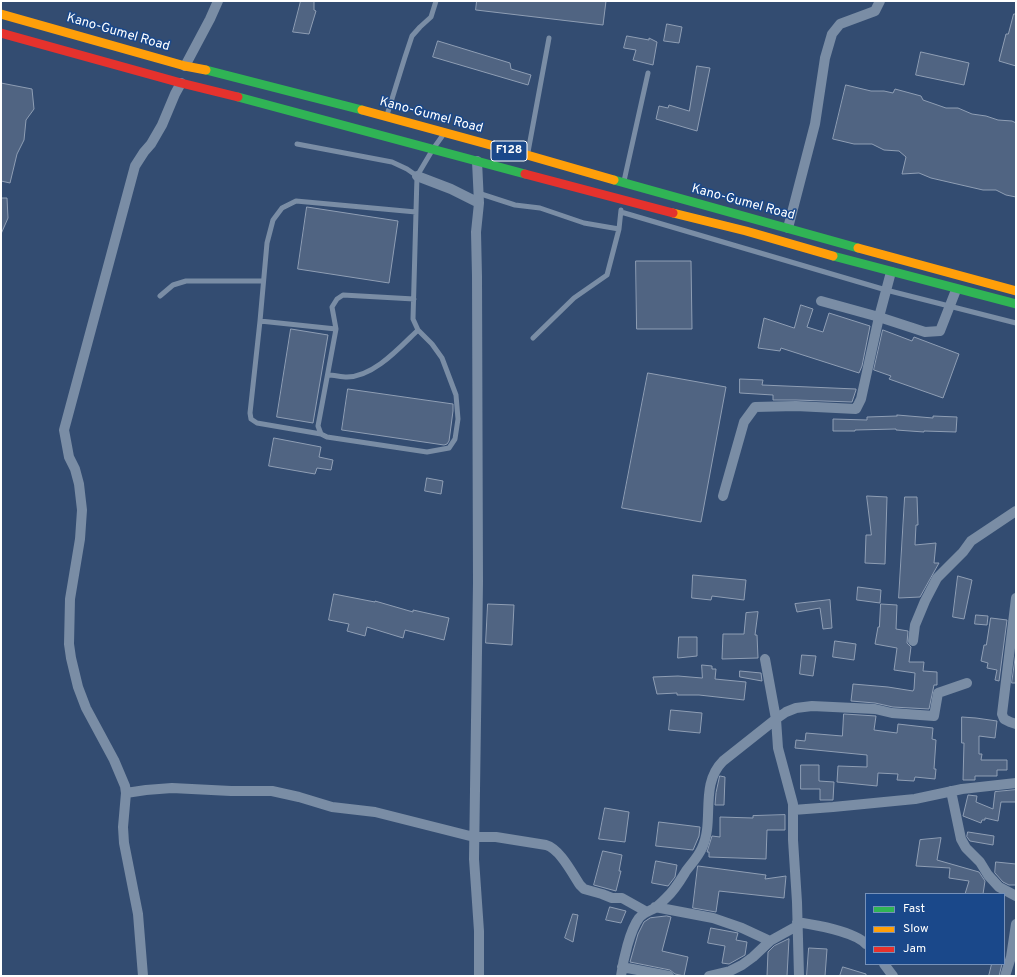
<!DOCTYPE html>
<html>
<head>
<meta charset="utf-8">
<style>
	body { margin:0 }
	#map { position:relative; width:1017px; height:977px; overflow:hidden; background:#334c71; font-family:Overpass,sans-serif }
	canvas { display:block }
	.frame { position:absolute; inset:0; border:2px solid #fff; pointer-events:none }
	.legend { position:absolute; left:865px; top:893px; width:140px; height:72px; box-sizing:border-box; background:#1a488a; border:1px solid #7691b9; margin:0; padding:5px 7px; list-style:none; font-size:12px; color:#fff }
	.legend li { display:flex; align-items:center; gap:8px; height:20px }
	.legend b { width:20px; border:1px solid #7691b9 }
</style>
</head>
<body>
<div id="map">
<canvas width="1017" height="977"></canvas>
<div class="frame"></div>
<ul class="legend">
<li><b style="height:5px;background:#30b455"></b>Fast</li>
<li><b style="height:5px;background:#ff9f0a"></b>Slow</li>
<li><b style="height:5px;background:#e5322d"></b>Jam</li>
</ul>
</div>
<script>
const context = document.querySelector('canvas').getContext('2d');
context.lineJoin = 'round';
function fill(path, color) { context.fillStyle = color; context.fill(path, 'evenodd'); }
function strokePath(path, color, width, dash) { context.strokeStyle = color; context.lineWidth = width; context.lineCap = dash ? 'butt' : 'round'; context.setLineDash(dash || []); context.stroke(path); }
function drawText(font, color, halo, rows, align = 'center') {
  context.font = font + ' Overpass,sans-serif'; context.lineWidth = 3; context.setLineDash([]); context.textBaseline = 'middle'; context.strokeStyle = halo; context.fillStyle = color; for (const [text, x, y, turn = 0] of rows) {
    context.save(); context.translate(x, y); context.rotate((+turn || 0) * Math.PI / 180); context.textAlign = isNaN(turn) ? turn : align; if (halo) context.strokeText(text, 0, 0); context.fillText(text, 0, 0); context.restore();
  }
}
const building = new Path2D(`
	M301,1H314V10L316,11L309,34L293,32Z
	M477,1H606L603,25L476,10Z
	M1014,14H1016V66L999,61L1006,34H1008Z
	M667,24L682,27L679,43L664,41Z
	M627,36L649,40V38L657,42L653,65L633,60L636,50L624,48Z
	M438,41L510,63L511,69L531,75L528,85L433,57Z
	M921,52L969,63L964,85L916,75Z
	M697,66L710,68L697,131L656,119L659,106L668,108L669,105L689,111Z
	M1,83L32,89L34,109L26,120L24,140L17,154L10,183L1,181Z
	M846,85L871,91H884L893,93L895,89L921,96L923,100L946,108H958L972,114L986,116L998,120L1012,121L1016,123V197L1006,195L996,190H983L931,178L919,173L902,174L906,157L899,151L884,150L872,144H854L833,139Z
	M1,198H7L8,218L1,234Z
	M307,207L398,221L389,283L298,269Z
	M636,261H691L692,329H637Z
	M801,305L813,309L807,327L823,332L829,313L870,326L862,366L859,373L781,348L780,351L758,348L764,318L794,328Z
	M291,329L328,335L313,423L277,417Z
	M883,330L912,341L914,337L959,354L943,398L889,379L891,376L874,370Z
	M648,373L726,387L701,522L622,508Z
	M740,379L763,380L762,385L856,389V390L852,402L796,400H773V395L740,393Z
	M348,389L453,404V411L449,441L447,444L444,445L342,430Z
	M897,415L933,418V416L957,417L956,432L924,431V432L896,430V429L855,430V431H833V419L867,420V417L897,416Z
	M274,438L321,447L319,457L333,460L331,470L317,468L315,474L269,466Z
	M427,478L443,481L441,494L425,491Z
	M867,496L887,497L885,564L865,563L866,535H871Z
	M905,497H917L918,525H916L915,545L936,543L934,563H939L920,597L899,598Z
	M693,575L746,580L744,600L712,596L711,600L692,598Z
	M958,576L972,580L964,619L953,617Z
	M858,587L881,590L880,603L857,600Z
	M334,594L375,602V601L413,612V610L449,618L444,640L405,630L403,638L367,627L365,636L347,631L349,624L329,620Z
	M830,600L832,628L823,629L820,608L797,612L795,604Z
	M488,604L514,605L512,645L486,643Z
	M881,604L897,605L896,629L908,631L907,643L911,647L909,662H924L923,671L937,672V685H934L929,709L893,707L875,703L851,701L853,684L888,687L913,691L914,689L915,673L894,670L897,648L875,644L878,627H879Z
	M758,612L755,635H757L758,658L722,659L723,634H744L746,613Z
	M976,615L988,616L987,625L975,624Z
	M991,618L1007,620L999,681L995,680L997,670L987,668L988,663L981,661L984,645H986Z
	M679,637H697V656L678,658Z
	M835,641L856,644L854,660L833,657Z
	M1016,652V683H1012Z
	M802,655L816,656L813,676L800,674Z
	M702,665L712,666V669H716L715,679L746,682L744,700L699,695H677V693L657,694L653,677L678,676L702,678Z
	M740,671L761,673L762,681L740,677Z
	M671,710L702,713L700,733L669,730Z
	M844,714L876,716L874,730L897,733L898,724L933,728L932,739L936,740L934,769H936L935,779L915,777L914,781L897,780L898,774L878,773L877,786L837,782L838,766L867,767V755L795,748L796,740L805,741L806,733L842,736Z
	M962,717L976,718L997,721L995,738L979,736V754H982L981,760H1007V770H997V776H975V780H963L964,743H962Z
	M801,765H819V781L834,782L833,800H820V789H801Z
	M720,776L725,777L724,805H715L716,793Z
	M1016,790V802H1001L998,821L985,818V820H982L981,823L963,816L968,795L977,796L976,802L993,809L995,792Z
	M605,808L629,812L625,842L599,839Z
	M785,815V830H767L766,859L709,857V852H707L712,836L720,837V817L753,818V816Z
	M659,822L700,827L699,836L693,850L656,846Z
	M968,832L994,836L993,845L970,841L967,837Z
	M941,838L937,860L979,872L985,881L983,894H965L969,881L949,878L950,868L916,866L920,840Z
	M603,851L622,855L619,871H621L616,891L594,885Z
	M656,861L677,865L675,877L668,886L652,883Z
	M996,862L1016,864V885H1009L1003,882L995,873Z
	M698,866L766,875L765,879L786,876L784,898L719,891L716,912L693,908Z
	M610,907L626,911L621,923L606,920Z
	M573,914L578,915L573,942L565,938Z
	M667,916L671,917L662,951L688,957L684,976L675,974L670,970L630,962L638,934L644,922L650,918Z
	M711,928L738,933L736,940L747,942L745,955L729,964L722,963L725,946L708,943Z
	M789,939L787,976H767L768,952L774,946Z
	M809,948L827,949L825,976H807Z
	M992,964H1002L999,976H989Z
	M843,967L866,974V976H840Z`);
const lane = new Path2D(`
	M387,115L405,57L412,36L420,27L431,17L436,1
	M297,144L392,162L407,169L417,176
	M528,152L549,38
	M624,181L648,73
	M478,193L515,205L540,208L584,223L619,229L621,210
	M621,212L886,290L1016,323
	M160,296L173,285L186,281H263
	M414,299L343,295L337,299L332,307L336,329L318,426L321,434L327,437L427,452L449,448L455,439L458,419L456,395L442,358L432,344L418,330L413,319L417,176L433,149L443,135
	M260,321L336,329
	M533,338L574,298L607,275L619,229
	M328,375C334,375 341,377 347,377C374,377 400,347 418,330
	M321,434L257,423L251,419L250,413L260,321L267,243L273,220L282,208L296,201L416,212`);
const street = new Path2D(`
	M185,66L210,19L218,1
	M477,161L479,203L476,232L477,276L478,583L474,859L479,931V976
	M417,176L451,189L479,203
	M788,228L815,124L825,58L832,34L840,24L875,11L880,1
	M891,272L879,317L925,332L940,331L956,290
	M723,496L744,422L755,407L796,406L856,409L861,399L879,317L821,301
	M1016,598L1002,714L1004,719L1010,722L1016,724
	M913,641L915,625L925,601L937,578L963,552L971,541L1016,511
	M765,659L776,719L778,748L793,804V840L797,902L799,976
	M951,791L961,839L966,848L980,862L988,875L999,887L1016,896
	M126,793L146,790L172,788L231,791H272L299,797L332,807L375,812L474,837H496L546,845C560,849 572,873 580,885L584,889L602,894L612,898H622L647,912
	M793,810L833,807L915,799L962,789L1016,783
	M655,907L713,918L742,928L770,941
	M797,922C816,925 854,931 866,944
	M884,964L893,976
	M622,967L669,976
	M143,976L138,914L124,843L123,827L126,793L125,786L114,760L86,708L78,687L71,658L69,644L70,599L80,539L82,510L79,484L75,469L69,457L64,430L135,166L144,152L151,144L162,125L175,94L181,83
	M621,976C623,960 630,930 639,918C643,913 649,911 655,908C659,905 663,901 666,898C675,890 680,881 686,871C692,863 698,857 702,848C715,821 699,785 723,761L776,719L786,712L796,708L812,706L875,709L892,713L934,716L938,693L967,683
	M709,976L730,971L742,965L753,957L770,941L797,926
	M1005,976L1011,957L1016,924`);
const fast = new Path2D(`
	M206,70L362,110
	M238,97L525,174
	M614,180L858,248
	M833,256L1016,304`);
const slow = new Path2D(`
	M1,14L185,66L206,70
	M362,110L527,155L614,180
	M673,213L746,231L833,256
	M858,248L1016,291`);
const jam = new Path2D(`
	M1,33L181,83L238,97
	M525,174L673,213`);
const shields = [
	[509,151,36]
];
const shieldNames = [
	["F128",509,151]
];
const streetNames = [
	["Kano-Gumel Road",118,33,16],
	["Kano-Gumel Road",431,116,15],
	["Kano-Gumel Road",743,203,15]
];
fill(building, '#506482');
strokePath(building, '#8f9eb4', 1);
strokePath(lane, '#7a8da5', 5);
strokePath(street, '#7a8da5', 10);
strokePath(fast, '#30b455', 9);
strokePath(slow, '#ff9f0a', 9);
strokePath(jam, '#e5322d', 9);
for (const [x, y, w] of shields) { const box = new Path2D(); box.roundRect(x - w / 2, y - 10, w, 20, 3); context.fillStyle = '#1a488a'; context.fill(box); strokePath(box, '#fff', 1); }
drawText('bold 12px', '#fff', null, shieldNames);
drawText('13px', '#fff', '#1a488a', streetNames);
</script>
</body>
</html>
